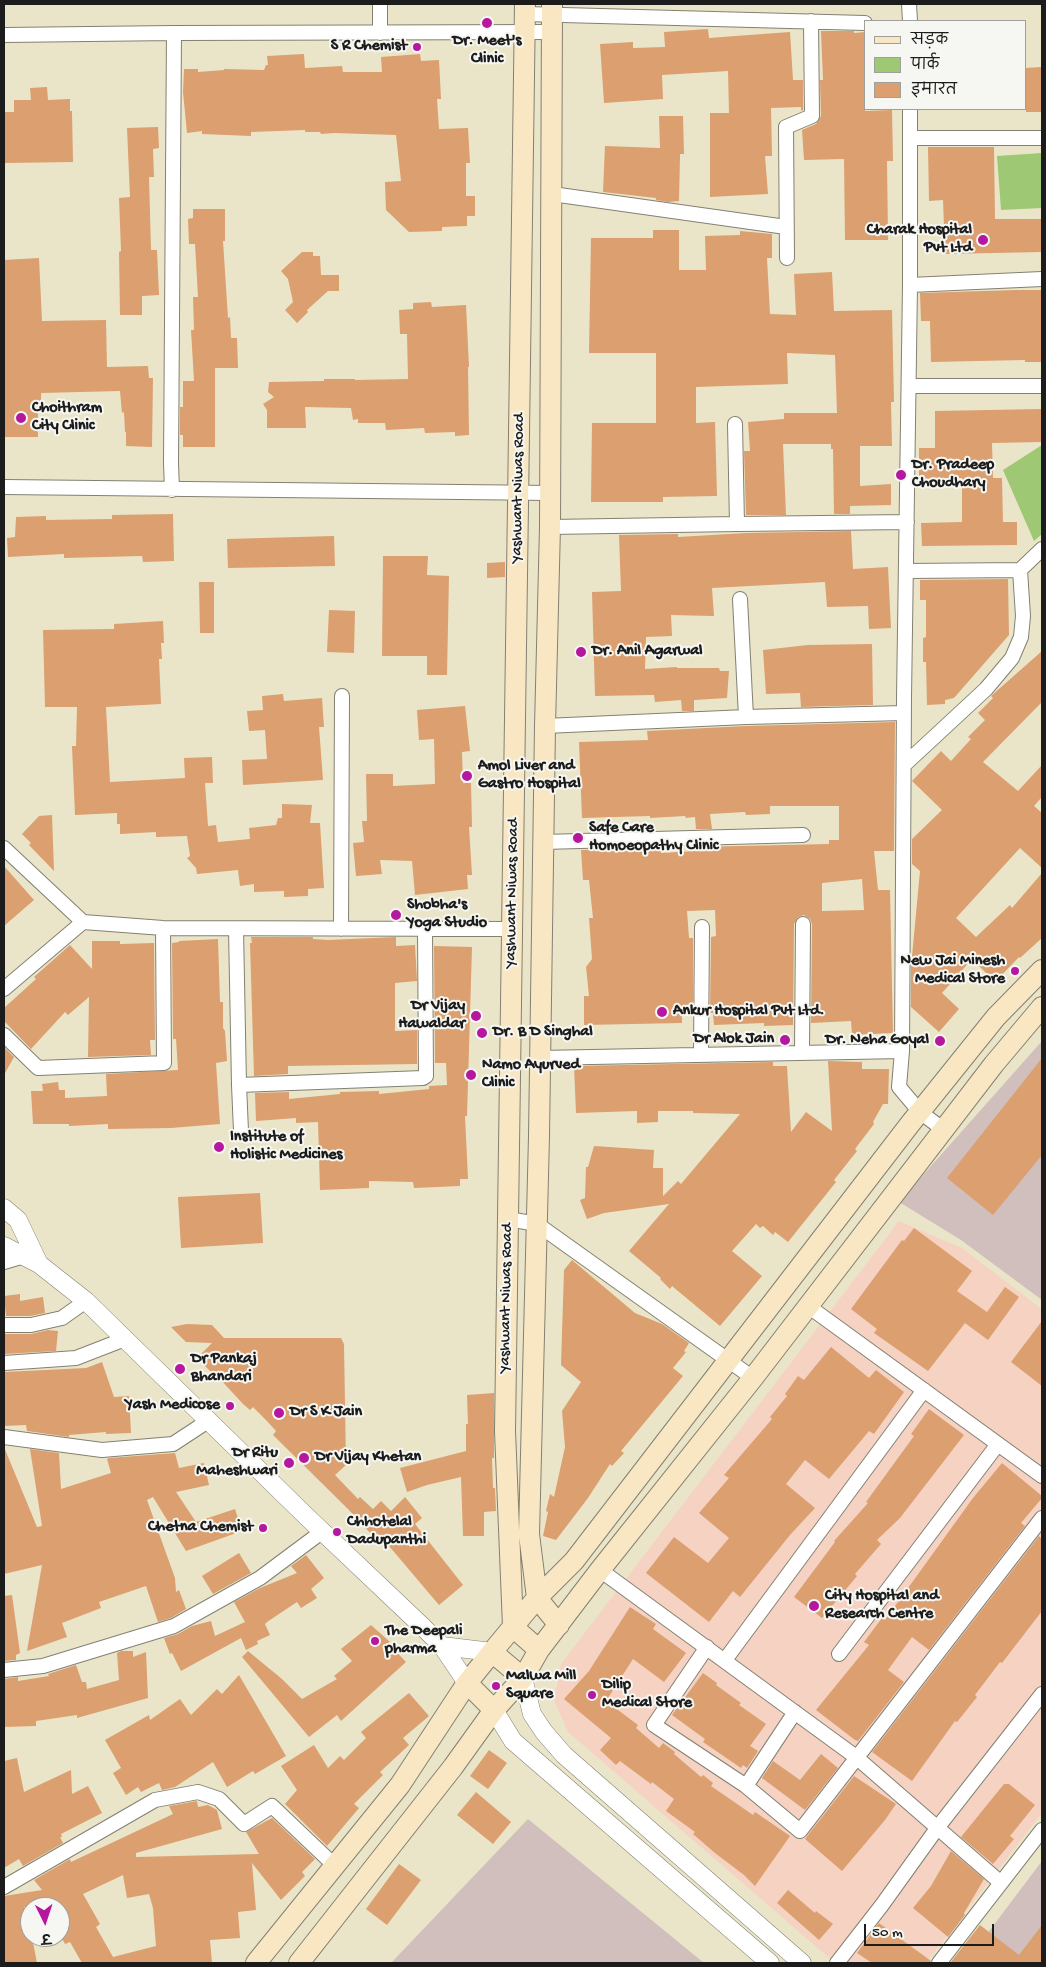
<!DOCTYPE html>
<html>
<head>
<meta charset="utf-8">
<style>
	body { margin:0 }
	#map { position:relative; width:1046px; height:1967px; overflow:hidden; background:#eae5c8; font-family:"Gochi Hand","Playpen Sans Deva",sans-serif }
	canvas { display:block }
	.frame { position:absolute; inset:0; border:5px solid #1c1c1c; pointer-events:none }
	.legend { position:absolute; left:864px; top:20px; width:162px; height:90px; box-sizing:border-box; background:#f6f6f2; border:1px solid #9f9f9c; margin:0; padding:6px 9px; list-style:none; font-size:15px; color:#1c1c1c }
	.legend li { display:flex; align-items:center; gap:10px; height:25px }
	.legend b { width:25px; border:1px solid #9f9f9c }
	.north { position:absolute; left:20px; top:1897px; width:50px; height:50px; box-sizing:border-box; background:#f6f6f2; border:1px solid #9f9f9c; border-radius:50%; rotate:176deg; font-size:14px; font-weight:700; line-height:20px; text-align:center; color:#1c1c1c }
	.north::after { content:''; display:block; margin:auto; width:18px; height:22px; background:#b5179e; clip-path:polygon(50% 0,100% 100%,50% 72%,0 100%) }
	.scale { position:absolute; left:864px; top:1924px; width:130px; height:22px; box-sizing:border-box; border:2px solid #1c1c1c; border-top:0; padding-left:6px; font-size:15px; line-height:18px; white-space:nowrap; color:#1c1c1c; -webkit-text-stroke:4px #f6f6f2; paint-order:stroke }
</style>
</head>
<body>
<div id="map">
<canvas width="1046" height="1967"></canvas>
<div class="frame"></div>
<ul class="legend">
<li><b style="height:6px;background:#f9e7c3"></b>सड़क</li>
<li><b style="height:14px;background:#9fc874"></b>पार्क</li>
<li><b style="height:14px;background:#db9f70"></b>इमारत</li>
</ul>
<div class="north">उ</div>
<div class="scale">50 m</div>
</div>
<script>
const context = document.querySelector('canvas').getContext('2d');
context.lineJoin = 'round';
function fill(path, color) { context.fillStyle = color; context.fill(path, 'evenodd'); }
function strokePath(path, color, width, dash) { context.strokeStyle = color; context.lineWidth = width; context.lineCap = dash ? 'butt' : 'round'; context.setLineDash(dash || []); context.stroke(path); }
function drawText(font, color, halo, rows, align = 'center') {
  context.font = font + ' "Gochi Hand",sans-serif'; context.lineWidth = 4; context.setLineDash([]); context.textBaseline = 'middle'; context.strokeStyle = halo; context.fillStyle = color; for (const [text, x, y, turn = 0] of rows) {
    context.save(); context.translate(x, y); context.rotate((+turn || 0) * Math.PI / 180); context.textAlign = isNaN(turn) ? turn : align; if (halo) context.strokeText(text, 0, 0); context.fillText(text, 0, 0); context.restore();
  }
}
const built = new Path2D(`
	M899,1221L962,1248L1042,1309V1813L926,1963H835L568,1732L554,1700L561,1664Z`);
const industrial = new Path2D(`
	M1042,1041V1300L961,1240L899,1202Z
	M528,1819L704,1963H391Z
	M1042,1861V1963H965Z`);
const green = new Path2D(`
	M1042,153V208L1001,210L997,156Z
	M1042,445V534L1034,541L1003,470Z`);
const building = new Path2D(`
	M708,29L709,38L790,32L793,80H803V110L801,111V107L771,108L772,156H765L768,194L710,197V113H729L728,71L662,75L663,99L604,103L600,44L633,42V48L665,47L664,32Z
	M821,31H854V33L865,32V111L892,110L893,161H887L888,240H845L844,159L804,160L802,130L816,124L821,116L820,80H823Z
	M304,54L305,68L342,66L343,72H382L381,57L420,54L421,61L439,60L441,99H437L439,129L468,128L470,163H466V196H475V216H467V226L442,227V231L409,232L386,210L385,182L401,181L396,135L334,133L321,134L320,132H305V130L251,132V136L202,134V131L187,133L183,92L184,69H198V72L224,70V69L264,70L266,65H268L267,56Z
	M1042,67V112H1026L1025,68Z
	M47,87L48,100L70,99V111H72L73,162L5,163L4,112H14V100H31L30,88Z
	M659,116H683L684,154H680V156L679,201L668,202L656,200V198L603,192L605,146L660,148Z
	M158,127L159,148L153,149L154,177H149L151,250H157L159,295L142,296V315H120L119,252L121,251L119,198L130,197L127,128Z
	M928,147H994L995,219H1042V252L945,254L943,200L929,201Z
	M193,209H225V241H223L228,318L230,317L231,338H237L238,368H215V447H183V435H180V407H183V381H194L191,330H194L193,297H198L195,244H189L188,219L193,218Z
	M653,230H679V270H706L705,236L740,235V231L772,234V258H767L770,314L796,315L794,274L832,272L834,311L892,310L894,402H891L892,446H860V486L891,484V505L850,506V514H834L833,449H831V444H783L786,515H746L744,451H750L748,422L784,419V413H837L835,355L787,353L788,384L696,387V423L715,422L717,496L663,497V502H591L592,423H656V353H589L591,238H653Z
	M302,252H313V256H320L321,275H339V291H328L307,310L308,312L297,323L285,310L293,302L288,279L281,271Z
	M39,258L42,321L106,320L107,367L148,366L149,378H153L152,447L126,446V432H125L124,412L122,413L120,391L41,393V406H38V437H4V260Z
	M1016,290H1042V362H1025V360L931,362L930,321H921L920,293Z
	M431,302L432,307L466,305L469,367H468L469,435L455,436V432L425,433L424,428L386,430L385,423H358V419L353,420L351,408L305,407L306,428H267V410L263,404L274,397L268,392L269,382L324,381V379H355V380L408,379L407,334H400L399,310L413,309V303Z
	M1042,409V442L992,443L993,478H1002L1003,522H1017V545L922,546L921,523L962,522V478L919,479V448H935V411Z
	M173,514L174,561L143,562L142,556L64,558V554L8,557L7,538L15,537L16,517L46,516V520L112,519V515Z
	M851,531L853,569L888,567L891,628L869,629L868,606L827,607L825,582L712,588L714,616L671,615L672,636L646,637L645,669L677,667V668H719L720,671H729L727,698L694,700V711H682L681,700L655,702L654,695L595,696L592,592L621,591L619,535L678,534V537L746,533Z
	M334,536L335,566L228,568L227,539Z
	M383,556H428L427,575L449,576L447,675H427V656H382Z
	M505,562V577L487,578V563Z
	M1008,579L1009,635L954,698L945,700V704L927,705L926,662H923V638L926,637V600H920V580Z
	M199,582H214V633H200Z
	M329,610L355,611L354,653L327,652Z
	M163,621L164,643H161L162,659H159L161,704L106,707L110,782L185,778L184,758L212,757L213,783H205L208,826L216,825L218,842L250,839L249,828L276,825L278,818H282V804L312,805L310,823H320L324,888L308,889V896L284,897V891L254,892V884L240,886L238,870L197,874L196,868L187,858L190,856L187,836L156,837V832L120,834V824H117V813L75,815L72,746H76L77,707H45L43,630L114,629V624Z
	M872,644L873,705L801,707L800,693L766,694L763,650L808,645Z
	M1042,651V702L983,762L1018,791L1042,765V797L1034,806L1042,813V868L1020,848L956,918L976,937L1010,905L1012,908L1042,873V938L1020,958L1019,957L995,982L972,959L942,993L959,1009L939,1032L911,1007V967L920,871L912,864V839L942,810L912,781L941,751L951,761L971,739L968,737L985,720L978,713L993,698L991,696Z
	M283,694L284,701L322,698L324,727H319L323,780L243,785L242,760L267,759L265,730L249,731L247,711L263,710L262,696Z
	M465,706L470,751L462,752L463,783H471L472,827H469L472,875H467L468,889L415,895L412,861L380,860L382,874L356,876L353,843L364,842L362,821H367L366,774H393V786L435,784L434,739L419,740L417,710Z
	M895,722L894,851H874L878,890H890L893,1033L852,1035L851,1021L811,1023L812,924L810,919L804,915L798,917L794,924L793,1025L764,1026V1023L714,1025L713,1013H710L711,937L716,936L715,910L687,911L689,938H693V1014L682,1015V1023L584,1025V996H589L586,967L592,959L589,918H593L589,880H583L581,850L661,848V853L696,851V847L829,844V840H839V806H770V814L746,815L745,812L710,814L712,829H696L695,817L686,818L685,816L650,818V816L582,818L579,742L648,740L647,731L746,726ZM862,879L864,910L822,911V883Z
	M52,815L54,871L29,845L31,843L22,834L39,816Z
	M4,866L34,900L4,926Z
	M251,937H313V939L328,940L396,937V946L415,945L417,981L395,983V1031L417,1030V1064L288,1066V1074L254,1076L250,943H252Z
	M218,939L220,1002H223V1028L225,1031L227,1061L216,1063L220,1124L171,1128L108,1129V1124L69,1126V1124H33L31,1091H43L42,1084L58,1082L59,1090H65V1098L107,1096L106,1074L178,1070L176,1039H173L172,943L179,942V941Z
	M92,941H120V944L154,943L155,1040H150L151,1055L88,1057L89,997L68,1015L65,1012L31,1049L4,1021V1008L36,979L34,977L70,945L92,969Z
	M434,946L472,947L467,1116H465L468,1179H460V1186L414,1188L413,1182L369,1181V1188L320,1190L318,1122L296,1123V1118L256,1121L255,1093L289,1092V1099L340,1094V1092L379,1091V1094L429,1089V1086L447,1085L446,1063H435Z
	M4,1047L14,1057L4,1075Z
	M1042,1058V1155L993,1215L947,1178Z
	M828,1061L862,1062V1069H889L888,1104H883L873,1122L874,1124L855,1149L857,1151L834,1180L836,1182L788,1242L775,1232L773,1235L763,1226L760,1228L756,1224L732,1251L762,1276L720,1326L672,1286L670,1289L660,1279L661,1278L629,1251L669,1204L604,1213L587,1219L580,1200L585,1198L586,1167H588L594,1146L654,1150L653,1168H663V1196L678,1181L681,1184L740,1114L693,1113V1111H658V1122L637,1123V1111L576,1113L574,1066L773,1062V1066H787L791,1132L806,1112L832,1131Z
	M260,1193L263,1243L181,1248L178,1197Z
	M914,1228L972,1271L957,1291L987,1312L1005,1287L1019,1297L988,1340L965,1323L928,1371L874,1333L877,1329L851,1309L902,1240L904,1241Z
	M572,1260L635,1313L662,1324L689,1343L684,1351L686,1352L673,1368L683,1376L621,1451L624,1453L612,1466L610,1464L588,1498L556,1540L543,1536L548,1512L546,1511L550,1494L554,1497L565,1447L562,1411L581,1382L561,1365L564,1270Z
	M20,1294V1301L43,1297L45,1313L30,1316H6L4,1296Z
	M1042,1321V1386L1011,1362Z
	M187,1324L212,1325L224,1338H341L344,1344L346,1465L335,1475L358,1499L360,1497L373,1509L381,1501L391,1511L405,1497L422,1518L415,1524L463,1585L439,1605L389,1546L385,1549L348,1509L273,1435L276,1431L266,1420L253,1407L250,1410L243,1404L220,1379L219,1380L197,1358L212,1343L186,1342L171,1327Z
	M48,1330L58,1331L56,1351L4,1354V1334H31Z
	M831,1347L869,1378L876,1370L904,1392L874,1434L869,1431L829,1479L805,1460L786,1484L815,1508L790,1535L740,1597L733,1591L709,1622L646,1573L674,1537L708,1563L729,1538L699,1513L729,1478L724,1475L772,1419L770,1417L787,1396L785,1394L798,1376L804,1380Z
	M102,1362L114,1397L129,1396L131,1433L106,1434V1432L69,1435V1437L27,1431L26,1425L4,1426V1372L86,1368Z
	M494,1393V1458H492L493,1488H495L496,1511L484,1512V1536H463L461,1477L427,1485L407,1492L400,1468L466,1451V1424H468L467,1395Z
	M929,1409L964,1435L900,1518L877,1540L881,1544L855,1574L857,1576L822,1618L794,1597L835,1542L834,1541L868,1503L866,1502L914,1436L911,1434Z
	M4,1447L37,1527L42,1526L30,1449L59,1453L61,1489L111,1473L107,1459L109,1458L175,1453L179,1468L204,1463L209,1485L176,1492L196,1522L235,1509L242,1531L186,1551L153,1497L147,1500L175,1578L176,1592L179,1590L186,1609L171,1618L158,1622L146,1586L99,1602L101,1608L62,1623L67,1637L27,1651L42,1565L4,1574Z
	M1002,1463L1042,1496V1498L1021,1523L1025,1526L929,1650L912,1637L888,1670L904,1682L858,1741L855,1740L816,1710L869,1645L864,1642L882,1618L885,1620L973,1498Z
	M1039,1536L1042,1539V1611L1002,1663L1000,1662L975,1695L977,1697L957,1722L955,1721L912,1781L872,1752Z
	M239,1553L251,1573L213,1594L202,1576Z
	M306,1555L324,1578L311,1589L317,1598L301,1608L297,1602L267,1622L265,1624L270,1635L257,1641L258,1644L246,1650L241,1638L181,1671L172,1653L170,1654L164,1638L178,1634L192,1626L211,1621L215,1636L245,1622L234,1602L260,1588L297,1573L291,1566Z
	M12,1595L20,1653L16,1655V1660L4,1661V1596Z
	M630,1607L656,1624L653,1629L686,1653L664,1682L633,1659L606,1701L638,1725L636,1728L659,1748L663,1743L675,1752L674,1754L701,1777L703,1775L713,1783L711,1786L753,1815L755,1812L790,1836L755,1886L744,1875L715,1853L693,1834L695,1832L666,1811L674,1799L652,1782L651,1784L620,1761L616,1765L600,1750L611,1738L564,1699L589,1671Z
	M371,1625L390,1642L388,1643L406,1662L341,1721L337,1715L309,1737L242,1657L248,1651L282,1679L302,1699L337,1679L334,1676L352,1661L341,1649Z
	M121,1651H133V1657L146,1652L148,1698L77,1718V1715L36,1721V1726L4,1727V1679L18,1677V1681L49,1676L48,1674L76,1665L82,1682H86L87,1689L119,1680L117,1653Z
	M703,1673L717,1683L716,1685L741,1703L739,1705L766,1724L750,1746L758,1751L747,1768L743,1765L741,1768L703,1742L705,1739L672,1715Z
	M239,1675L286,1756L255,1774L253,1771L227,1787L213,1762L175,1787L162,1790L159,1783L141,1792L138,1787L126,1795L113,1773L121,1768L105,1740L149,1715L150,1720L180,1699L191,1715L217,1689L222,1694Z
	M409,1693L429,1716L403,1738L409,1745L380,1772L383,1775L354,1804L359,1808L327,1846L285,1804L297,1790L281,1766L314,1745L328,1768L340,1756L344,1760L366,1738L361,1732Z
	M489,1750L507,1763L488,1789L470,1776Z
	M821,1754L838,1768L805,1810L762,1778L773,1761L800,1780Z
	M17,1758L24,1792L71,1770L72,1794L88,1786L102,1813L61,1834L62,1837H60L63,1843L23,1866L19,1859L4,1868V1761Z
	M854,1776L896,1804L885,1820L842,1871L805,1839Z
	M1004,1784H1009L1035,1805L1010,1836L1014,1839L993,1864L961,1837Z
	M476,1792L511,1822L493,1844L457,1815Z
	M197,1801L198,1807L208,1805L217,1810L222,1829L136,1853V1857L259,1854L246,1832L272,1818L315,1859L302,1872L305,1876L281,1900L252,1863L256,1910L238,1912L240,1938L210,1940L212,1963H82L70,1942L65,1944L60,1935V1907H24L29,1938L32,1937L37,1963H4V1896L42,1890L34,1880L70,1859L71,1862L173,1814L169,1806ZM123,1875L127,1898L149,1894L153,1908L156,1946L113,1957L96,1927L100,1924L83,1894Z
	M951,1851L984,1879L964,1913L965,1915L948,1937L913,1908L931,1886Z
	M399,1864L421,1880L387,1925L366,1909Z
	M788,1890L815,1913L816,1911L833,1924L819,1940L777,1903Z
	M879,1923L931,1961L930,1963H872L857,1953Z
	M980,1925L1019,1955L1042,1925V1963H950Z`);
const minor = new Path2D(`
	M380,4V33
	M909,4L910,21
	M525,14L865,23
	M4,35L174,33L552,32
	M910,109V285L904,698L902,1051L899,1087L920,1112L944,1130
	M910,138H1042
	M552,194L786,227
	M787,258L786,127L812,116L811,21
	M910,285L1042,279
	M909,386H1042
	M4,487L551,493
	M172,490L171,463L174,33
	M737,524L907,522
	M550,527L737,524L735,424
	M906,571L1020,570L1042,549
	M740,599L746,717
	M545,726L746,717L904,713
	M904,765L986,689L1012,658L1021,637L1023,616L1020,570
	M543,842L803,835
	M4,848L83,922
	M236,929L239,1085L423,1078L426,1076L425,929
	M341,929L342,696
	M4,989L83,922L163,928L512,929
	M4,1035L38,1068L164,1063L163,928
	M802,1052L803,924
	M701,1054L702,927
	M540,1058L902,1051
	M239,1085L241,1131
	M508,1219L537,1224L753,1378
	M4,1262L24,1256
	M808,1306L1042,1476
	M4,1325H31L62,1318L86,1301
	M4,1363L76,1358L125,1339
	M4,1437L102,1450L173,1444L208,1421
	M600,1570L856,1757L1001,1883
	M707,1647L654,1725L746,1786L800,1831L1042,1518
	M839,1654L998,1444
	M725,1660L924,1390
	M4,1670L43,1666L174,1626L260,1578L323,1531
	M746,1786L795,1712
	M4,1887L155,1800L198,1792L219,1799L244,1824L272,1806L335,1866
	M837,1963L882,1905L938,1827L1042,1694
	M939,1963L1042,1830`);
const tertiary = new Path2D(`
	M4,1208L18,1220L39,1264
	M4,1246L39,1264L86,1301L307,1517L423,1627L442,1646L467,1683
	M442,1646L492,1652
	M523,1678L532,1714L544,1732L564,1755L802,1963
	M494,1710L513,1741L770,1963`);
const secondary = new Path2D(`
	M525,4L505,1431L513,1627L539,1650
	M552,4L550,527L545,726L539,1136L529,1534L537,1598L559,1625
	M492,1652L537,1598L574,1561L910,1124L996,1017L1042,970
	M523,1678L492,1652L467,1683L494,1710L523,1678L539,1650L600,1570L753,1378L994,1064L1042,1007
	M256,1963L400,1785L467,1683
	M299,1963L453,1767L494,1710`);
const markers = [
	[487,23,6,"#b5179e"],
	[417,47,5,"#b5179e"],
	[983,240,6,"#b5179e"],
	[21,418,6,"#b5179e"],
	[901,475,6,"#b5179e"],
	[581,652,6,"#b5179e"],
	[467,776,6,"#b5179e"],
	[578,838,6,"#b5179e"],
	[396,915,6,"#b5179e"],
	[1015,971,5,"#b5179e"],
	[662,1012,6,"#b5179e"],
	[476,1016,6,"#b5179e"],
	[482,1033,6,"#b5179e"],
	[785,1040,6,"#b5179e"],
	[940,1041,6,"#b5179e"],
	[471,1075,6,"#b5179e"],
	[219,1147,6,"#b5179e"],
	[180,1369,6,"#b5179e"],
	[230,1406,5,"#b5179e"],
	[279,1413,6,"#b5179e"],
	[304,1458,6,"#b5179e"],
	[289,1463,6,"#b5179e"],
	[263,1528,5,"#b5179e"],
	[337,1532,5,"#b5179e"],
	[814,1606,6,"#b5179e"],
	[375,1641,5,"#b5179e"],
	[496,1686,5,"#b5179e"],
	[592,1695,5,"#b5179e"]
];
const poiNames = [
	["Dr. Meet's",487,42,"center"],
	["Clinic",487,60,"center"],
	["S R Chemist",407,47,"right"],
	["Charak Hospital",972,231,"right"],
	["Pvt Ltd",972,249,"right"],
	["Choithram",32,409],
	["City Clinic",32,427],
	["Dr. Pradeep",912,466],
	["Choudhary",912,484],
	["Dr. Anil Agarwal",592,652],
	["Amol Liver and",478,767],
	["Gastro Hospital",478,785],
	["Safe Care",589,829],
	["Homoeopathy Clinic",589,847],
	["Shobha's",407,906],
	["Yoga Studio",407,924],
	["New Jai Minesh",1005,962,"right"],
	["Medical Store",1005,980,"right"],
	["Dr Vijay",465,1007,"right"],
	["Hawaldar",465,1025,"right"],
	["Ankur Hospital Pvt Ltd.",673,1012],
	["Dr. B D Singhal",493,1033],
	["Dr Alok Jain",774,1040,"right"],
	["Dr. Neha Goyal",929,1041,"right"],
	["Namo Ayurved",482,1066],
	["Clinic",482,1084],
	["Institute of",230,1138],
	["Holistic Medicines",230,1156],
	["Dr Pankaj",191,1360],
	["Bhandari",191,1378],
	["Yash Medicose",220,1406,"right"],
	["Dr S K Jain",290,1413],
	["Dr Ritu",278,1454,"right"],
	["Maheshwari",278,1472,"right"],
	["Dr Vijay Khetan",315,1458],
	["Chhotelal",347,1523],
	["Dadupanthi",347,1541],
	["Chetna Chemist",253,1528,"right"],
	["City Hospital and",825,1597],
	["Research Centre",825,1615],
	["The Deepali",385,1632],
	["pharma",385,1650],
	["Malwa Mill",506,1677],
	["Square",506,1695],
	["Dilip",602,1686],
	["Medical Store",602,1704]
];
const streetNames = [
	["Yashwant Niwas Road",519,488,-89],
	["Yashwant Niwas Road",513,893,-89],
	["Yashwant Niwas Road",507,1298,-89]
];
fill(built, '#f6d2c3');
fill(industrial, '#d1bfbd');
fill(green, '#9fc874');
fill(building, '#db9f70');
strokePath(minor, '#838072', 16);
strokePath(tertiary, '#838072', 19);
strokePath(secondary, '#838072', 22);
strokePath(minor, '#fff', 14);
strokePath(tertiary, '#fff', 18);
strokePath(secondary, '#f9e7c3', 20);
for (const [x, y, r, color] of markers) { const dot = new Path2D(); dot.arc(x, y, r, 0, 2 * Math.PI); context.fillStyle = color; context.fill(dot); strokePath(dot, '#f6f6f2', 2); }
drawText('bold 16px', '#1c1c1c', '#f6f6f2', poiNames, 'left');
drawText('16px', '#1c1c1c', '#f6f6f2', streetNames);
</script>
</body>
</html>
